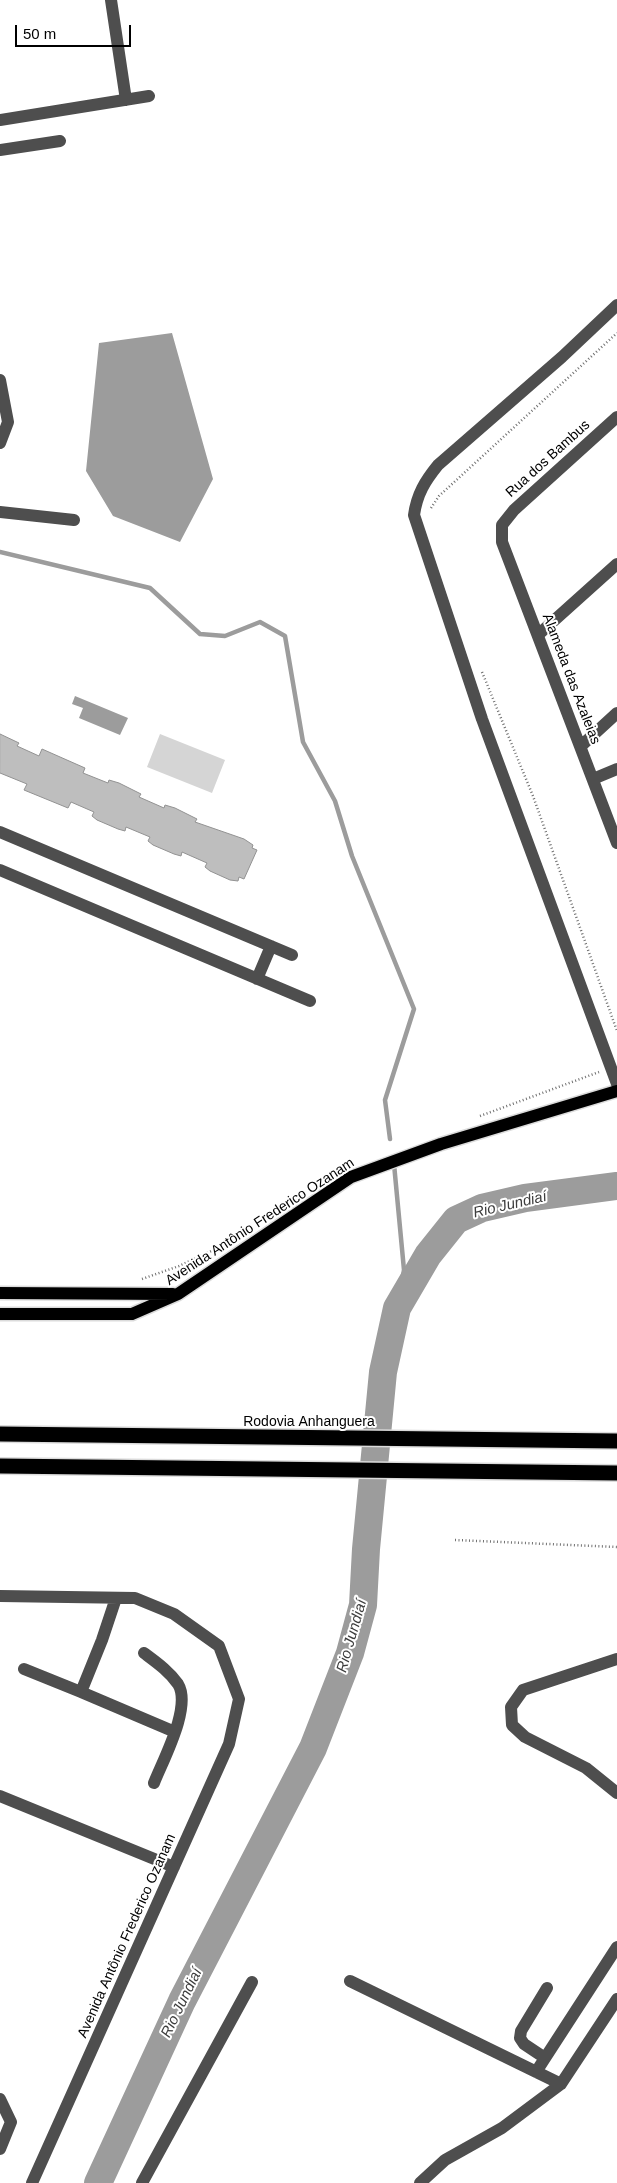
<!DOCTYPE html>
<html>
<head>
<meta charset="utf-8">
<style>
	body { margin:0 }
	#map { position:relative; width:617px; height:2183px; overflow:hidden; background:#fff; font-family:Arial,sans-serif }
	canvas { display:block }
	.scale { position:absolute; left:15px; top:25px; width:116px; height:22px; box-sizing:border-box; border:2px solid #000; border-top:0; padding-left:6px; font-size:15px; line-height:18px; white-space:nowrap; color:#000; -webkit-text-stroke:4px #fff; paint-order:stroke }
</style>
</head>
<body>
<div id="map">
<canvas width="617" height="2183"></canvas>
<div class="scale">50 m</div>
</div>
<script>
const context = document.querySelector('canvas').getContext('2d');
context.lineJoin = 'round';
function fill(path, color) { context.fillStyle = color; context.fill(path, 'evenodd'); }
function strokePath(path, color, width, dash) { context.strokeStyle = color; context.lineWidth = width; context.lineCap = dash ? 'butt' : 'round'; context.setLineDash(dash || []); context.stroke(path); }
function drawText(font, color, halo, rows, align = 'center') {
  context.font = font + ' Arial,sans-serif'; context.lineWidth = 4; context.setLineDash([]); context.textBaseline = 'middle'; context.strokeStyle = halo; context.fillStyle = color; for (const [text, x, y, turn = 0] of rows) {
    context.save(); context.translate(x, y); context.rotate((+turn || 0) * Math.PI / 180); context.textAlign = isNaN(turn) ? turn : align; if (halo) context.strokeText(text, 0, 0); context.fillText(text, 0, 0); context.restore();
  }
}
const green = new Path2D(`
	M160,734L225,760L212,793L147,767Z`);
const water = new Path2D(`
	M172,333L213,479L180,542L113,516L86,471L99,343Z
	M75,696L128,718L120,735L79,718L83,708L72,704Z`);
const stream = new Path2D(`
	M0,552L150,588L200,634L225,636L260,622L285,636L303,742L335,801L352,856L414,1009L385,1100L390,1139
	M394,1164L404,1270L397,1308`);
const river = new Path2D(`
	M98,2183L182,2001L313,1748L350,1653L363,1605L366,1549L383,1372L397,1308L428,1255L456,1220L482,1208L525,1198L617,1186`);
const building = new Path2D(`
	M0,734L19,743L17,746L39,756L42,749L85,768L83,773L108,783L109,780L119,783L141,794L139,797L164,808L165,805L175,808L197,819L195,822L244,839L253,845L252,848L257,850L244,879L239,877L238,881L230,880L210,871L205,867L207,863L182,852L181,856L174,854L153,845L148,841L150,837L126,827L125,831L118,829L97,820L92,816L94,812L71,802L68,808L24,790L27,784L0,773Z`);
const path = new Path2D(`
	M431,508L439,496L617,333
	M482,672L533,796L617,1031
	M480,1116L599,1072
	M142,1279L179,1266L220,1247
	M455,1540L617,1547`);
const minor = new Path2D(`
	M111,0L126,100
	M0,120L149,96
	M0,150L60,141
	M617,305L562,357L438,465C425,481 417,494 414,515L482,719L617,1084
	M0,380L8,422L0,443
	M617,417L514,510L502,525V542L617,843
	M0,512L74,520
	M539,634L617,564
	M581,746L617,713
	M593,779L617,769
	M0,832L292,955
	M0,870L310,1001
	M257,979L271,946
	M0,1596L135,1598L174,1614L219,1646L239,1699L229,1744L32,2183
	M116,1598L102,1640L81,1692L175,1732
	M144,1653C156,1662 169,1671 178,1684C192,1707 163,1760 154,1783
	M617,1659L523,1690L511,1707L512,1725L525,1737L586,1768L617,1793
	M24,1669L81,1692
	M0,1796L174,1867
	M350,1981L561,2084
	M545,2058L524,2044L520,2038L521,2031L547,1988
	M536,2072L617,1947
	M0,2099L11,2122L0,2149
	M142,2183L252,1982
	M420,2183L445,2160L502,2128L561,2084L617,1999`);
const major = new Path2D(`
	M0,1293L173,1294
	M0,1314H132L178,1294L351,1177L441,1144L617,1091`);
const highway = new Path2D(`
	M0,1434L617,1441
	M0,1466L617,1473`);
const streetNames = [
	["Rua dos Bambus",548,459,-42],
	["Alameda das Azaleias",571,679,69],
	["Avenida Antônio Frederico Ozanam",260,1222,-33],
	["Rodovia Anhanguera",309,1422],
	["Avenida Antônio Frederico Ozanam",127,1936,-66]
];
const waterNames = [
	["Rio Jundiaí",510,1205,-13],
	["Rio Jundiaí",352,1636,-74],
	["Rio Jundiaí",182,2003,-64]
];
fill(green, '#d5d5d5');
fill(water, '#9c9c9c');
strokePath(stream, '#9c9c9c', 4.5);
strokePath(river, '#9c9c9c', 28);
fill(building, '#bebebe');
strokePath(building, '#929292', 1);
strokePath(major, '#dbdbdb', 15);
strokePath(highway, '#dbdbdb', 18);
strokePath(path, '#707070', 2.5, [1, 2.5]);
strokePath(minor, '#4e4e4e', 12);
strokePath(major, '#000', 12);
strokePath(highway, '#000', 15);
drawText('14px', '#000', '#fff', streetNames);
drawText('italic 15px', '#3d3d3d', '#fff', waterNames);
</script>
</body>
</html>
